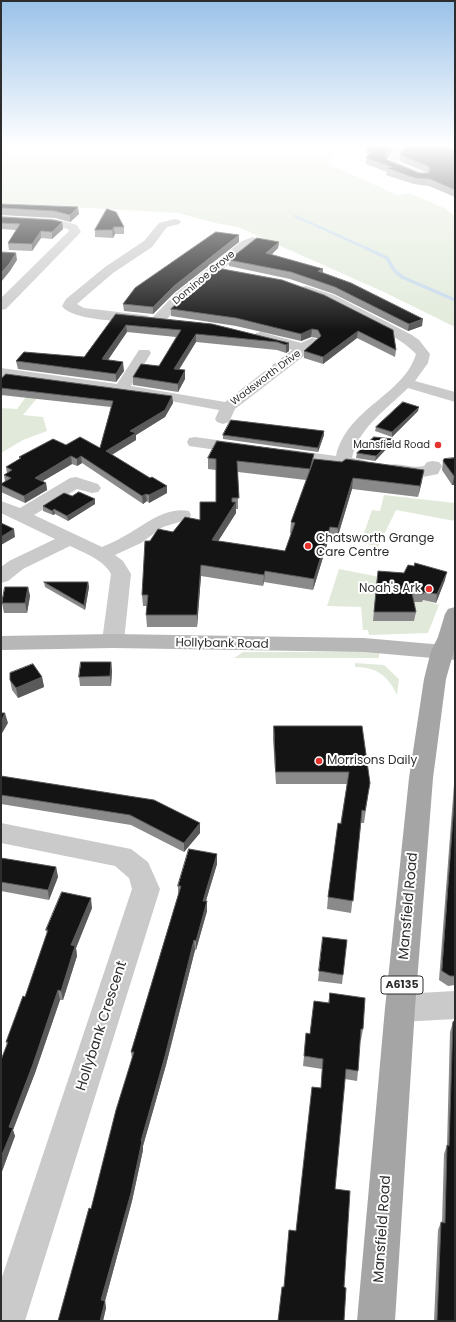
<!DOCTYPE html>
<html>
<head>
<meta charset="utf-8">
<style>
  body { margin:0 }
  #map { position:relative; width:456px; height:1322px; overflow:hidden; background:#fff; font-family:Poppins,sans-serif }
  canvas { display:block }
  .frame { position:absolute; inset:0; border:2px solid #2d2d2d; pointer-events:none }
</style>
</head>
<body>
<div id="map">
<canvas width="456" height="1322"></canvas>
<div class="frame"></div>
</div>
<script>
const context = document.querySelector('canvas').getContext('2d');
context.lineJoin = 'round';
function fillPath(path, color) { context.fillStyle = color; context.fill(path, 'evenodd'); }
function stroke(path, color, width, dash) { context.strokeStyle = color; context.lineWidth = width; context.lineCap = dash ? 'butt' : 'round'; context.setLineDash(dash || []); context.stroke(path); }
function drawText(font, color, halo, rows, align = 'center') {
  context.font = font + ' Poppins,sans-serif'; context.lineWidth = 4; context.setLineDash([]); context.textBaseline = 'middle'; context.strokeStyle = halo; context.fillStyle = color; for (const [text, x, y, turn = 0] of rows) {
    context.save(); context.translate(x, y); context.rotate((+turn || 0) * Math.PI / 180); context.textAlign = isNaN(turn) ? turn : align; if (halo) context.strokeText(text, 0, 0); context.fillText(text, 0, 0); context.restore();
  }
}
fillPath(new Path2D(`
  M1,145H345L335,152L329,160L331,165L397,195L409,193L444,208L455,216V327L386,293L238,227L215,223L178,213L1,203Z
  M36,383L48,385L23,415L43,417L47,431L23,440L1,453V408L17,409Z
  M384,495L455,503V521L396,510L378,547L361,542L372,510L380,511Z
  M339,569L385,578L411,601L422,602L423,600L439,605L428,633L369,635L368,630H363L361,607L327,606Z
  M243,652H379V658H234Z
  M355,663L384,665L399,679L397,695C388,676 377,667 355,667Z`), '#e1eada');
stroke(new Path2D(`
  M295,216L368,249`), '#c5d8eb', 2.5);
stroke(new Path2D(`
  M366,248L387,258L394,270L402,277L455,300`), '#c5d8eb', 3.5);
fillPath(new Path2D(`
  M398,145H408L397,162L422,172L423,174L422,176H414L387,165L386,163Z
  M1,216L55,219L77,225L81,232L6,309L1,310V298L69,231L68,229L54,225L1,222Z
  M175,219L179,220L181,222L179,224L167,227L152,247L113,273L77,304L84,308L144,315L149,316L151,319L149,322L144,323C126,321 72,321 62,306L66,299L105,267L144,241L159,223Z
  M253,237L259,241L250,247L185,300L163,323H153L151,320L153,317L175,294L242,241Z
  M306,286L334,295L412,335L419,340L430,354L428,363L415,381L455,392V402L408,388C386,410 359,427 352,458L364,460L367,464L364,468L358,469L285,459L279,458L276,454L279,450L285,449L336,456C347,408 404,395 416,354C398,333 329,303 301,293L299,290L301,287Z
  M261,332L301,343L312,338L317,339L319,342L309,352L235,409L229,422L223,424L217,422L215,419L219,410L165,400L1,378V368L117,384L139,350H149L151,353L131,386L225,402L292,350L256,339L254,336L256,333Z
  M195,437L245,444L251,445L253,449L251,453L245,454L189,446L187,442L189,438Z
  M433,461L439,462L442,466L438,474L418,478L388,473L385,469L388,465C400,462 412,469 424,466L427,462Z
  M76,477L98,484L101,488L98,492L92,493L77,489L34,515L102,547C111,543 120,539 128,534C145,524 167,506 189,511L191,515L189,519L163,527L141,543L115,555L123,561L131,574L124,641L121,646L113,648L105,646L102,641L111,574C103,559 84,553 70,546L23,569L8,581L1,583V567L9,561L55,539L1,513V501L20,508L70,478Z
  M1,823L131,849L148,862L160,889L25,1321H1V1280L132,889L129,878L115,866L1,843Z
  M455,991V1019L400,1022L389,1018L385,1008L389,998L400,994Z`), '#cacaca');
fillPath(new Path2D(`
  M113,634L364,638L455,646V660L364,652L113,648L1,650V636Z`), '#b7b7b7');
fillPath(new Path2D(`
  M455,607V647L446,679L433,778L415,1008L395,1321H357L385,1008L409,778L424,679L431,651L438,637L445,614L448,609Z`), '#a5a5a5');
fillPath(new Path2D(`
  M363,145H396L387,159V160L419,173H428L399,161L400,155L455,149V197L429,186L414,184L386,175L387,172L366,164V158L368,156Z
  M448,145H455V147Z
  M1,204L79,214L70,222L55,218L1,215Z
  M107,209L124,227V234H115L113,238L95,237V230Z
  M1,217L62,222L63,229L52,239L41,238L32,251L9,250L8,243L16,230L1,229Z
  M239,242L174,293L153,314L124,311L123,304Z
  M279,242L278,248L271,255L323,269V273L422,326L408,331L334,294L290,279L229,266V260Z
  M282,280L396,350L395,357L357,338L323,364L304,358V351L318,338H317L311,337L301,341L236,326L171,316V309Z
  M116,314L289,343V351L286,353L277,350L196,342L179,370L185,379L178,392L133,385V377L159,366L176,337L127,332L108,360L124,371L116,382L18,369L16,361L84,357Z
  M1,379L172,396L173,403L165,417L136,435V440L112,455L150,478L167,486V493L149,503L147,501L143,504L82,463L77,466L72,464L43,481L46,483L47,490L25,503L1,492V484L5,481L4,475L7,473L6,467L20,459L19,457L66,445L100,448L111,407L1,395Z
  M418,411L392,437L375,431L376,427Z
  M324,431V435L318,452L223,439V435Z
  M392,443L375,461L356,458L357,453Z
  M208,458L314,459L422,481L418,497L352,489L337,539L329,538L313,590L264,582L263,586L201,576L197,627H147L146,615L147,606H143L142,595L150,541L173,532L200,520L216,502V470L208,469ZM238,472L306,480L291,522L290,533L291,534L285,551L218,541L236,513V509H238Z
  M455,458V485H452L442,470L443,461Z
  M72,496L95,499V504L68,521L55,514L53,515L43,511V506Z
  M377,579L445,580L436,603L423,600L422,602H413L416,612L414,621H373Z
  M44,582H88L89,587L85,610L45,587Z
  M28,587L30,596L27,613H4L2,603Z
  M111,662L112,671L111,686H80L79,677Z
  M42,677L44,687L18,698L12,690L10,680Z
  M274,726H362L368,796L364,823H361L351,913L327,909L328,897L347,784H276L273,739Z
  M455,771V985L448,986L439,980Z
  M1,776L200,833L184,852L131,825L1,804Z
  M217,854V864L206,901L207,911L196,950H195L166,1065L143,1146V1150L132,1201L105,1301L106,1308L103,1321H58L91,1209L132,1058L131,1052L178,895V886Z
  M1,858L56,867L58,877L49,900L1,891Z
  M92,908L76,948L77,956L63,1000H60L35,1073L13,1130L15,1136L1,1174L7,1045L6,1042L25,997L47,933L46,930Z
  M323,937L343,975L342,984L318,981Z
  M330,993L363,1029L361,1040L360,1039L358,1071L357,1081L345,1079L284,1287L296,1231L321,1088L322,1069L303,1066L304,1056L310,1034L328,1003Z
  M453,1022L455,1321H434L438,1230L441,1222L442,1223L444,1154L447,1145L450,1032Z`), '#8a8a8a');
fillPath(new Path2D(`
  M392,145H396L385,162V156Z
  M78,207L79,214L70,222V215Z
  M62,222L63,229L52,239V232Z
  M114,227L115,234L113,238L112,230Z
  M41,231V238L32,251V244Z
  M239,235V242L174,293L153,314V307L174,286Z
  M279,242L278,248L266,260V253Z
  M16,253L17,260L10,271L1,282V273Z
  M323,269L322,276L318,271Z
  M423,319L422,326L408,331L409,324Z
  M126,325L127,332L103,367L102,359Z
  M312,329L311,337L301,341V334Z
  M358,331L357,338L323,364V357Z
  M196,334V342L174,377V369Z
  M289,343V351L286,353V345Z
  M123,362L124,371L116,382V374Z
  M185,370V379L178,392V384Z
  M172,396L173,403L165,417L136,435V440L106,458V451Z
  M419,407L418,411L392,437V432Z
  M324,431V435L318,452V448Z
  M393,439L392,443L375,461L376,456Z
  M71,456L72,464L36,485L35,478Z
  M81,456L82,463L77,466V459Z
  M424,470L422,481L418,497L420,486Z
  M454,476H455V485H452Z
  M353,478L352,489L337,539L338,528Z
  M46,483L47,490L25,503L24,496Z
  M167,486V493L149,503V495Z
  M146,494L147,501L143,504L142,496Z
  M95,499V504L68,521L67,516Z
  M236,502V513L212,551V540Z
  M54,509L55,514L53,515L52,511Z
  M330,527L329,538L313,590L314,579Z
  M14,529L15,537L1,545V537Z
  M201,565V576L197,627V615Z
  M265,571L264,582L263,586L264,575Z
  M447,572L445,580L436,603L437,594Z
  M88,582L89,587L85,610L84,605Z
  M28,587L30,596L27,613L25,603Z
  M111,662L112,671L111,686L110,676Z
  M42,677L44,687L18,698L16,688Z
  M5,713L8,723L1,735V722Z
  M200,823V833L184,852V843Z
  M217,854V864L203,910V901Z
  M56,867L58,877L49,900L48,890Z
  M91,898L92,908L76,948L77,956L63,1000L61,991L71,945Z
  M207,901V911L196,950V941Z
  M194,940L195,950L166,1065L143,1146V1150L132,1201L105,1301L106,1308L103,1321H100L101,1300L141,1141Z
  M58,990L60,1000L35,1073L13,1130L15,1136L1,1174V1157L9,1127Z`), '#5a5a5a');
const building = new Path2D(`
  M366,145H392L385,156L387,160L419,173H428L430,170L428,166L400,155L406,145H441L455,149V190L430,179L415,178L387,168L392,167L366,158L370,153Z
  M1,204L78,207L70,215L54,211L1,208Z
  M107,209L116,212L124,227H114L112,230H95Z
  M1,217L53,220L62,222L52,232L41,231L32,244L8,243L20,224L1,223Z
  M216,232L239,235L174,286L153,307L123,304L135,288Z
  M257,238L279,242L266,253L323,269L318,271L351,283L423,319L409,324L335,287L291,272L229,260Z
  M1,252L16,253L9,264L1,273Z
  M217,268L282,280L324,295L393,330L396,350L358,331L323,357L304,351L321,336L318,330L312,329L301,334L236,318L171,309Z
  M116,314L212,324L289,343L286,345L277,342L196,334L174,369L185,370L178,384L133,377L141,364L159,366L181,330L126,325L102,359L123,362L116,374L16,361L24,352L84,357Z
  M6,374L172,396L165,410L130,431L136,433L106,451L150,478L152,477L167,486L149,495L146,494L142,496L81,456L77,459L71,456L35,478L46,483L24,496L1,485V484L11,478L4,475L12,470L6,467L21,458L19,457L53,439L66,445L80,437L100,448L113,401L1,388V379Z
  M403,402L419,407L392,432L376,427Z
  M231,420L324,431L318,448L223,435Z
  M374,437L393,439L376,456L357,453Z
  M217,441L314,454L310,469L237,461L239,498H232V502H236L212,540L285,551L295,523L291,522L314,459L342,462L346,459L424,470L420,486L353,478L338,528L330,527L314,579L265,571L264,575L201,565L197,615H146L148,595H142L145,541H150L158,529L173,532L185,517L200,520V502H216V459L208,458Z
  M455,458V476H454L443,461L444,459Z
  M79,492L95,499L67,516L54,509L52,511L43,506L64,493L72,496Z
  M1,523L14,529L1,537Z
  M415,563L447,572L437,594L424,592L423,594L412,593L416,612H374L378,571L404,573L408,565L414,566Z
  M44,582H88L84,605Z
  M5,587H28L25,603H2Z
  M81,662H111L110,676L79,677Z
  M33,664L42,677L16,688L10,680V673Z
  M1,713H5L1,722Z
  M274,726H362L370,783L365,811L362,810L353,901L328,897L338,823L341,824L349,772H276Z
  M1,776L154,800L200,823L184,843L130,815L1,795Z
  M455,791V976H450L442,971Z
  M189,849L217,854L203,901H207L196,941L194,940L165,1056L141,1141H142L131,1193L101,1300L105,1301L100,1321H58L89,1208L91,1209L116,1110L134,1052H131L181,886H178Z
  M1,858L56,867L48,890L1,882Z
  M62,892L91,898L71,945L75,946L61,991L58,990L33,1064L9,1127L13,1128L1,1157V1060L8,1042H6L23,996L25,997L48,930H46Z
  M323,937L347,940L343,975L319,971Z
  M330,993L365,998L363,1029H361L358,1071L346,1069L335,1189L350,1191L344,1287L346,1288L344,1321H278L282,1287H284L289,1230L296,1231L312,1087L321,1088L323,1059L304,1056L306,1033L310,1034L314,1001L329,1003Z
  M455,1021V1321H437L441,1222L445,1223L447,1145L449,1146L453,1022Z`);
fillPath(building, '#141414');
stroke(building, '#5a5a5a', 1);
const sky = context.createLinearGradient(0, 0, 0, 330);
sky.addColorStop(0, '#9ac2e9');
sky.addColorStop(0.44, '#fff');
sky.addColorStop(1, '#ffffff00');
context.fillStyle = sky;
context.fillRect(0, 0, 456, 330);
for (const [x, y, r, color] of [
  [438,445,4,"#e6322c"],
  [308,546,4,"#e6322c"],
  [429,589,4,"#e6322c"],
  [319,761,4,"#e6322c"]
]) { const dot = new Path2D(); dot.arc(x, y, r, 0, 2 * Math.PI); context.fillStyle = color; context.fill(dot); stroke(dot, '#fff', 1.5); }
drawText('10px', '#2d2d2d', '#fff', [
  ["Dominoe Grove",204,278,-40],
  ["Wadsworth Drive",266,378,-37]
]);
drawText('10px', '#2d2d2d', '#fff', [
  ["Mansfield Road",430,445]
], 'right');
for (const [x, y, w] of [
  [402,985,42]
]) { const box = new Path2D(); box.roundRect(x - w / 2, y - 9, w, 18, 3); context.fillStyle = '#fff'; context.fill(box); stroke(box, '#2d2d2d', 1); }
drawText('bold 11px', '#2d2d2d', null, [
  ["A6135",402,985]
]);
drawText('12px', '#2d2d2d', '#fff', [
  ["Chatsworth Grange",316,539],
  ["Care Centre",316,553],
  ["Noah's Ark",421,589,"right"],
  ["Morrisons Daily",327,761]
], 'left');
drawText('12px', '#2d2d2d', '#fff', [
  ["Hollybank Road",222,644,1]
]);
drawText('14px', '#2d2d2d', '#fff', [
  ["Mansfield Road",409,906,-85],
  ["Hollybank Crescent",102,1026,-72],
  ["Mansfield Road",383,1229,-86]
]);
</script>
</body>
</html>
